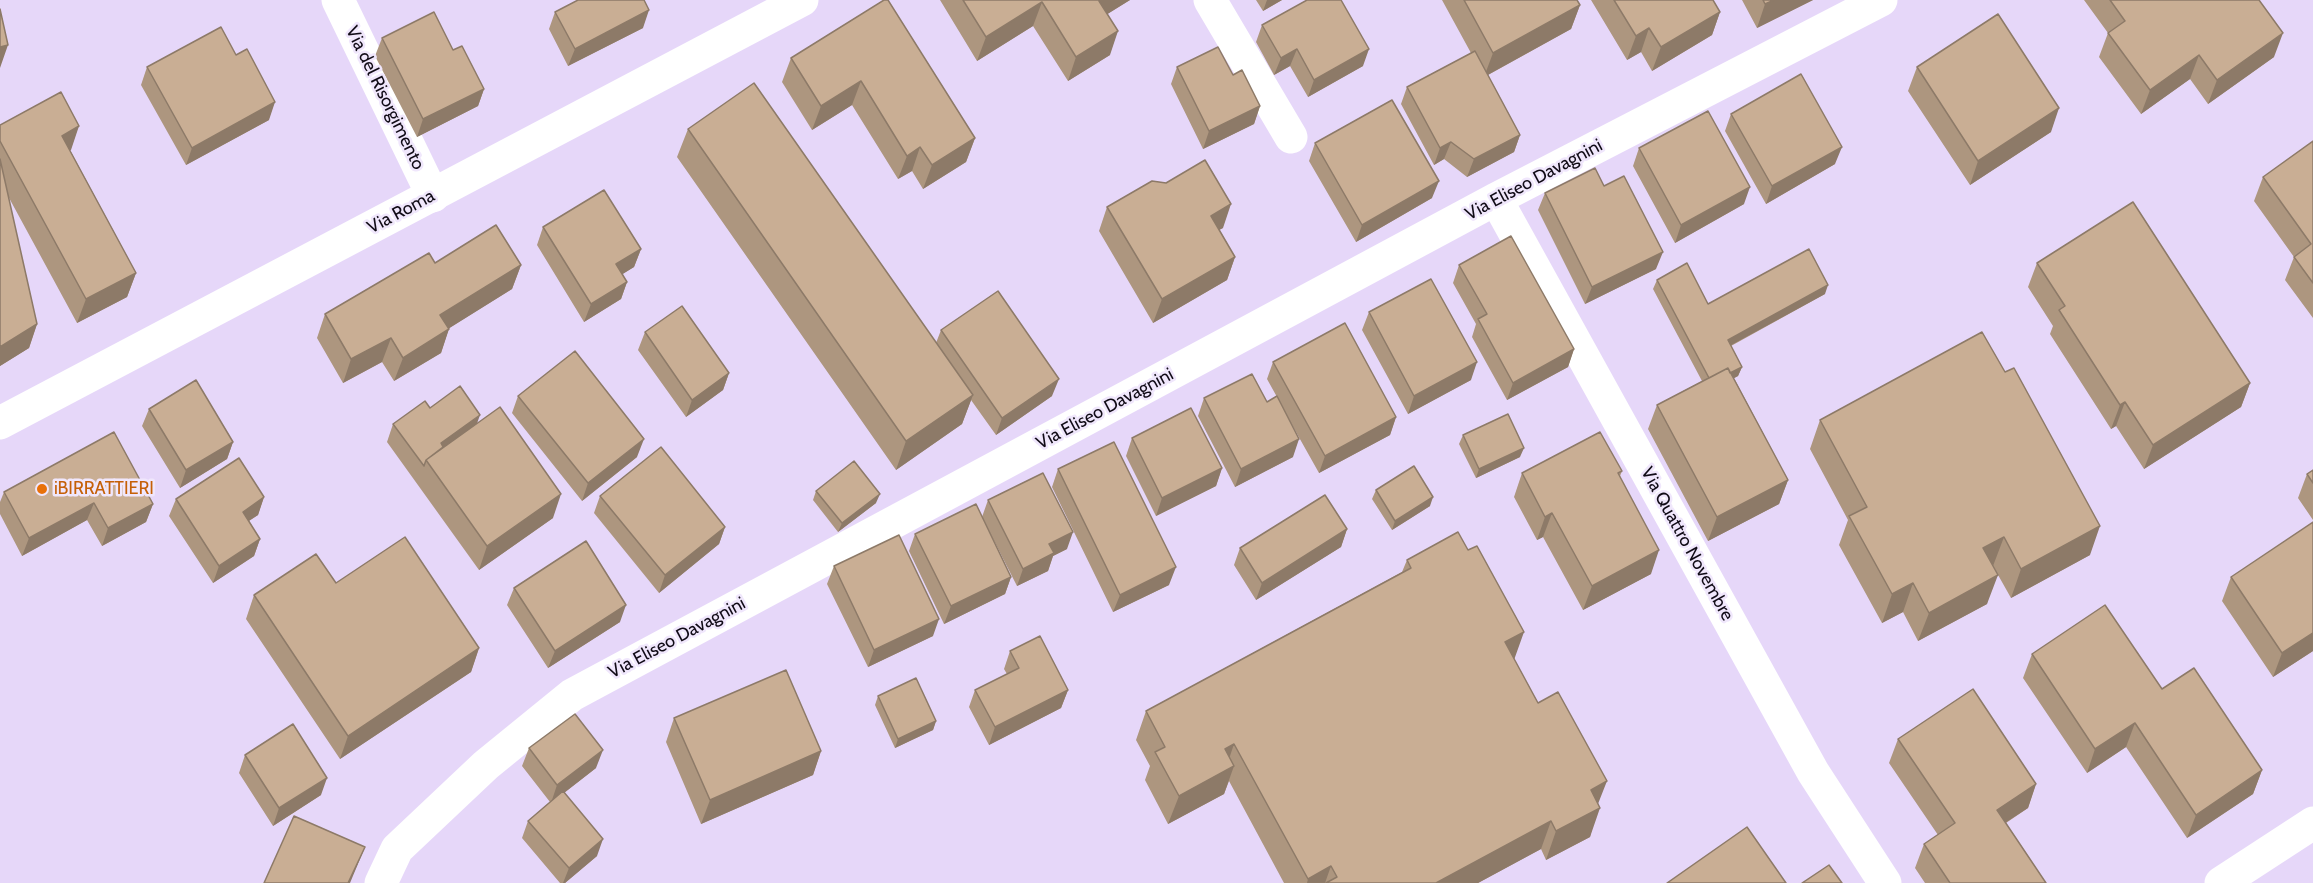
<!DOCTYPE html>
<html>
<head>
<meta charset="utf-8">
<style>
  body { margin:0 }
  canvas { display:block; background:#e6d7f9 }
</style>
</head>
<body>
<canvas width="2313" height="883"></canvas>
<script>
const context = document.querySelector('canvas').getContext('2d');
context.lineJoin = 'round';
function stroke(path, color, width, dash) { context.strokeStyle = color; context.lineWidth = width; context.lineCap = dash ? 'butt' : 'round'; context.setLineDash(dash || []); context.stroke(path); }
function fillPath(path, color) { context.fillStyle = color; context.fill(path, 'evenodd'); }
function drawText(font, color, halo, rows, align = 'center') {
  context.font = font + ' Cabin,sans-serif'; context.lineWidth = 5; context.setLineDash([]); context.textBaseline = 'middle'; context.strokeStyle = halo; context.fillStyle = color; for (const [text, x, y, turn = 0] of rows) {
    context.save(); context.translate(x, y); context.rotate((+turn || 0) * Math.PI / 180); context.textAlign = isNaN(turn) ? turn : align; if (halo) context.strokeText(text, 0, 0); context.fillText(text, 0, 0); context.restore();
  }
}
stroke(new Path2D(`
  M338,0L433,196
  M1210,0L1291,137
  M1496,199L1813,772L1885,883
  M381,883L397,849L486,765L572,695L1496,199L1881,0
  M2221,883L2313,823`), '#fff', 33);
stroke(new Path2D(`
  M0,423L802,0`), '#fff', 33);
fillPath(new Path2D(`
  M884,0L975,138L966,162L923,189L912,171L898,179L852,105L812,130L782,82L791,58Z
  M940,0H1130L1107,14L1110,55L1068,81L1033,26L977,61Z
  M1256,0H1282L1263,11Z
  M1442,0H1577L1580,5L1571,29L1488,75L1520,135L1514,152L1467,177L1444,159L1434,165L1401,104L1407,87L1471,53Z
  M1591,0H1713L1720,12L1712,35L1652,71L1641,52L1627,60Z
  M1742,0H1813L1757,28Z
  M2084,0H2259L2274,57L2208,104L2190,79L2141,114L2099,57L2108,33Z
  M555,12L643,28L568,66L549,29Z
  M1262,25L1363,66L1308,97L1290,66L1274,75L1256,42Z
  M382,38L484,89L478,106L417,137L375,56Z
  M236,55L269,120L186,165L141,85L147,67Z
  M1177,67L1233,75L1260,106L1254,124L1203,149L1171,84Z
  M1917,67L2051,132L1970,185L1908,91Z
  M1731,114L1835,164L1766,204L1725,131Z
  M0,125L71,150H70L136,273L127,297L77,323L8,196L37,324L29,348L0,366Z
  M688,129L936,343L941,330L1052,396L996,435L971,400L962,424L896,470L677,157Z
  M2313,141V318L2285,280L2294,257L2254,201L2263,177Z
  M1315,143L1432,198L1356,242L1309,161Z
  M1639,148L1744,204L1675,243L1633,166Z
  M1604,186L1656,269L1585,304L1538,210L1545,193Z
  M1107,207L1223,228L1219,229L1235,257L1227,280L1153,323L1099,231Z
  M543,227L641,249L634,267L622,274L627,282L621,299L584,322L537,245Z
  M435,263L521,265L512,289L449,328L441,353L394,381L382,362L343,383L317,338L325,314Z
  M2037,263L2250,383L2241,407L2144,469L2116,426L2111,429L2050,334L2053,326L2028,287Z
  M1459,265L1574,349L1568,367L1507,400L1472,337L1476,324L1453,283Z
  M1657,280L1708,304L1825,294L1731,346L1742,367L1738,376L1734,378L1788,480L1779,504L1708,541L1648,429L1657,405L1702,381L1653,289Z
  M1369,312L1471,380L1408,414L1362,330Z
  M645,332L729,373L723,390L686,417L638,350Z
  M1273,362L1396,417L1390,435L1319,473L1287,416L1293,457L1235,487L1198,416L1204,398L1267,402L1277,397L1267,379Z
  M518,396L637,457L582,501L512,413Z
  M430,408L477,423L553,518L479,570L387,442L393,424Z
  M149,409L233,442L227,459L180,488L142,426Z
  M1820,420L2090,555L2011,598L1993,566L1987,604L1918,641L1903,612L1882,623L1839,545L1848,520L1810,449Z
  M1463,435L1520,457L1476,478L1459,444Z
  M1132,438L1222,468L1216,486L1156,516L1126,456Z
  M1058,469L1169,585L1113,612L1052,487Z
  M2313,470V520L2298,498L2307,474Z
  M1622,471L1620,476L1651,574L1583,610L1543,537L1537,540L1514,497L1522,473Z
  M1376,490L1430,506L1392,530L1372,499Z
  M816,491L876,503L838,532L813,500Z
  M4,492L153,504L146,522L102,546L87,520L22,556L0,514V502Z
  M600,496L725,527L719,544L659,593L594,513Z
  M264,497L258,515L249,521L260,539L254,556L213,583L169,516L176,499Z
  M988,500L1067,549L1053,556L1048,571L1017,586L990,533L1011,577L1005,594L944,624L909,551L915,534L982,517Z
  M1347,529L1341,547L1256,600L1234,565L1240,548Z
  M1407,560L1514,659L1538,703L1598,804L1590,837L1546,860L1541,849L1478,883H1284L1229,781L1224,794L1168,824L1145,780L1150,766L1136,740L1146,711L1402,572Z
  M834,566L933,636L868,667L827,584Z
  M2231,577L2313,651L2273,677L2222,601Z
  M514,588L620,622L548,668L507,605Z
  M254,595L479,648L471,672L340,759L246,619Z
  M1010,651L1068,690L1061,708L989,745L969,707L975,690L1007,674L1004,669Z
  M2032,654L2162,689L2262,770L2253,794L2187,838L2126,747L2087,773L2023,678Z
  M878,696L936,721L933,730L895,748L875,705Z
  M674,718L821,751L813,775L701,824L666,742Z
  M1898,739L2036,784L2028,808L2006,823L2046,883H1925L1915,868L1924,844L1938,835L1889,763Z
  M529,748L596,768L564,793L597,856L565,883H560L522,838L528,821L550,802L522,766Z
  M245,755L321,795L273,826L239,773Z`), '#ad967f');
fillPath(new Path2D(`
  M1101,0H1130L1090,25L1099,1Z
  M1267,0H1282L1263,11Z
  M1774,0H1813L1757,28L1765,4Z
  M1042,2L1033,26L977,61L986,37Z
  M1580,5L1571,29L1484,77L1493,53Z
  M649,10L643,28L568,66L575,49Z
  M1720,12L1712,35L1652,71L1661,47Z
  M1649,28L1641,52L1627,60L1636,36Z
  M1118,31L1110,55L1068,81L1076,57Z
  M2283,33L2274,57L2208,104L2217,80Z
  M8,45L0,68V47Z
  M1297,49L1290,66L1274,75L1281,58Z
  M1369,49L1363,66L1308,97L1314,80Z
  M2199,55L2190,79L2141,114L2150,90Z
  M861,81L852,105L812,130L821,106Z
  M484,89L478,106L417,137L423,119Z
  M275,102L269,120L186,165L192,148Z
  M1260,106L1254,124L1203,149L1209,131Z
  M2059,108L2051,132L1970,185L1978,161Z
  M79,126L71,150L53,159L62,136Z
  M1520,135L1514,152L1467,177L1474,159Z
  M975,138L966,162L923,189L932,165Z
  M1451,142L1444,159L1434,165L1440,148Z
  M920,147L912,171L898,179L907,156Z
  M1842,147L1835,164L1766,204L1772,186Z
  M1439,181L1432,198L1356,242L1362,225Z
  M1750,187L1744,204L1675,243L1681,225Z
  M1231,204L1223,228L1203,239L1211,216Z
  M641,249L634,267L610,282L616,264Z
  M1663,252L1656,269L1585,304L1592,287Z
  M1235,257L1227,280L1153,323L1162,299Z
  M521,265L512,289L432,339L440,315Z
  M136,273L127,297L77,323L86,299Z
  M627,282L621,299L584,322L591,304Z
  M1828,285L1825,294L1724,349L1728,340Z
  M37,324L29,348L0,366V347Z
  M449,329L441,353L394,381L403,358Z
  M391,338L382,362L343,383L351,359Z
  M1574,349L1568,367L1507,400L1513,383Z
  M1477,362L1471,380L1408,414L1414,396Z
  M1742,367L1738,376L1708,392L1712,383Z
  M729,373L723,390L686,417L692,400Z
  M1059,379L1052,396L996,435L1002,418Z
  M2250,383L2241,407L2144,469L2153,445Z
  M973,395L962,424L896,470L906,441Z
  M2125,402L2116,426L2111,429L2120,405Z
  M480,415L474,432L443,455L441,443Z
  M1396,417L1390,435L1319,473L1325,456Z
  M644,439L637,457L582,501L588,483Z
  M1299,439L1293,457L1235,487L1241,469Z
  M233,442L227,459L180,488L186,470Z
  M1524,448L1520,457L1476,478L1479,469Z
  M1222,468L1216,486L1156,516L1162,498Z
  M1788,480L1779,504L1708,541L1717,517Z
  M561,494L553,518L479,570L487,546Z
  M880,494L876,503L838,532L842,523Z
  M264,497L258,515L236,529L243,512Z
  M1433,497L1430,506L1392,530L1395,521Z
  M94,503L87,520L22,556L29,538Z
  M153,504L146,522L102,546L108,528Z
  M1552,513L1543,537L1537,540L1545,517Z
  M2100,526L2090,555L2011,598L2021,569Z
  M725,527L719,544L659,593L665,575Z
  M1347,529L1341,547L1256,600L1262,583Z
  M1073,532L1067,549L1053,556L1048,571L1017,586L1023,569L1049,544Z
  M2004,537L1993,566L1973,577L1983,548Z
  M260,539L254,556L213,583L219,566Z
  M1659,550L1651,574L1583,610L1592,586Z
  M1176,567L1169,585L1113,612L1120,595Z
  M1998,575L1987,604L1918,641L1929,613Z
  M1011,577L1005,594L944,624L951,606Z
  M1913,583L1903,612L1882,623L1892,594Z
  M626,605L620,622L548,668L555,651Z
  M939,619L933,636L868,667L874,650Z
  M1524,632L1514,660L1505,642Z
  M2313,633V651L2273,677L2282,653Z
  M479,648L471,672L340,759L348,736Z
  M1068,690L1061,708L989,745L995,727Z
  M936,721L933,730L895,748L898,739Z
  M2135,723L2126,747L2087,773L2095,749Z
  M1234,744L1225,771L1234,766L1224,794L1168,824L1179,796L1225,749Z
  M603,750L596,768L551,803L557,785Z
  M821,751L813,775L701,824L710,800Z
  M2262,770L2253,794L2187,838L2196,815Z
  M327,778L321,795L273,826L279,808Z
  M1607,781L1596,809L1591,790Z
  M2036,784L2028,808L1988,834L1997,810Z
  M1600,808L1590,837L1546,860L1556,831Z
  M1551,821L1541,849L1478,883H1436Z
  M603,839L597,856L565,883H563L569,868Z
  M365,847L350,883H348Z
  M1331,866L1325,883H1307L1308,879Z`), '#8d7a68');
const building = new Path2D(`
  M578,0H644L649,10L575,49L555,12Z
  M884,0H888L975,138L932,165L920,147L907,156L861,81L821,106L791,58Z
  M963,0H1101L1099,1L1118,31L1076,57L1042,2L986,37Z
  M1307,0H1341L1369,49L1314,80L1297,49L1281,58L1262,25Z
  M1464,0H1577L1580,5L1493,53Z
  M1614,0H1713L1720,12L1661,47L1649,28L1636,36Z
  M1763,0H1774L1765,4Z
  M2110,0H2259L2283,33L2217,80L2199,55L2150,90L2108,33L2125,21Z
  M0,9L8,45L0,47Z
  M434,12L453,50L462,46L484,89L423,119L382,38Z
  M1998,14L2059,108L1978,161L1917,67Z
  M221,27L236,55L247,49L275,102L192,148L147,67Z
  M1218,47L1233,75L1242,70L1260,106L1209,131L1177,67Z
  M1475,51L1520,135L1474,159L1451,142L1440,148L1407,87Z
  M1801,74L1842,147L1772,186L1731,114Z
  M754,83L973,395L906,441L688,129Z
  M61,92L79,126L62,136L136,273L86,299L0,141V125Z
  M1392,100L1439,181L1362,225L1315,143Z
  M1708,111L1750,187L1681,225L1639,148Z
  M2313,141V283L2294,257L2311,244L2263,177Z
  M0,159L37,324L0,347Z
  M1205,160L1231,204L1211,216L1235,257L1162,299L1107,207L1152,181L1166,183Z
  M1595,168L1604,186L1624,176L1663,252L1592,287L1545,193Z
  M604,190L641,249L616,264L627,282L591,304L543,227Z
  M2133,202L2250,383L2153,445L2125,402L2120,405L2059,310L2065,306L2037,263Z
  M496,225L521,265L440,315L449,329L403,358L391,338L351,359L325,314L429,253L435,263Z
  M1511,236L1574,349L1513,383L1478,319L1487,314L1459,265Z
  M1809,249L1828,285L1728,340L1742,367L1730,373L1728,368L1709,378L1657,280L1687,263L1708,304Z
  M1431,279L1477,362L1414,396L1369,312Z
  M998,291L1059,379L1002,418L941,330Z
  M682,306L729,373L692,400L645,332Z
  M1345,323L1396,417L1325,456L1273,362Z
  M1982,332L2005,372L2014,368L2100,526L2021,569L2004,537L1983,548L1998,575L1929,613L1913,583L1892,594L1849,516L1867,507L1820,420Z
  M575,351L644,439L588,483L518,396Z
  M1728,368L1788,480L1717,517L1657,405Z
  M1252,374L1267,402L1277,396L1299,439L1241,469L1204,398Z
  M196,380L233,442L186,470L149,409Z
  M460,386L480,415L441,443L443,447L426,460L424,466L393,424L425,401L430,408Z
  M500,407L561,494L487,546L426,460Z
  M1191,408L1222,468L1162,498L1132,438Z
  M1508,414L1524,448L1479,469L1463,435Z
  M114,432L153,504L108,528L94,503L29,538L4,492Z
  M1600,432L1622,471L1618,473L1659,550L1592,586L1552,513L1545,517L1522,473Z
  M1114,442L1176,567L1120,595L1058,469Z
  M661,447L725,527L665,575L600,496Z
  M239,458L264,497L243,512L260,539L219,566L176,499Z
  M854,461L880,494L842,523L816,491Z
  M1414,466L1433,497L1395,521L1376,490Z
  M2313,470V483L2307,474Z
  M1043,473L1073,532L1049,544L1054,553L1023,569L988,500Z
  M1325,495L1347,529L1262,583L1240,548Z
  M976,504L1011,577L951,606L915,534Z
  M2313,522V633L2282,653L2231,577Z
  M1458,532L1468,550L1477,546L1524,632L1505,642L1538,703L1558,692L1607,781L1591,790L1600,808L1556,831L1551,821L1436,883H1326L1337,877L1331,866L1308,879L1234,744L1225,749L1234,766L1179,796L1155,752L1165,747L1146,711L1411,568L1407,560Z
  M899,535L939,619L874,650L834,566Z
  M405,537L479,648L348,736L254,595L316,554L336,583Z
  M586,541L626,605L555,651L514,588Z
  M2105,605L2162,689L2194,668L2262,770L2196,815L2135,723L2095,749L2032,654Z
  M1040,636L1068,690L995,727L975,690L1019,668L1010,651Z
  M786,670L821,751L710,800L674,718Z
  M916,678L936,721L898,739L878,696Z
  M1973,689L2036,784L1997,810L2046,883H1950L1924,844L1955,823L1898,739Z
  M575,714L603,750L557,785L529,748Z
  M293,724L327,778L279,808L245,755Z
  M563,791L603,839L569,868L528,821Z
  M294,816L365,847L348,883H264Z
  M1747,827L1786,883H1667Z
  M1829,865L1842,883H1802Z`);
fillPath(building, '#c9ae94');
stroke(building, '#8d7a68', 1.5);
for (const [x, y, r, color] of [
  [42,489,6,"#e8710a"]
]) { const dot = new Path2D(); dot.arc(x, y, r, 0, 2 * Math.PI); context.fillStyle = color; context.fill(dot); stroke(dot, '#f0e7fc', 2); }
drawText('18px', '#100b16', '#f0e7fc', [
  ["Via del Risorgimento",385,98,64],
  ["Via Eliseo Davagnini",1534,180,-28],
  ["Via Roma",401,212,-28],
  ["Via Eliseo Davagnini",1105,409,-28],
  ["Via Quattro Novembre",1687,544,61],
  ["Via Eliseo Davagnini",677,638,-28]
]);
drawText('18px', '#c56008', '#f0e7fc', [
  ["iBIRRATTIERI",54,489]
], 'left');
</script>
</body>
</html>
